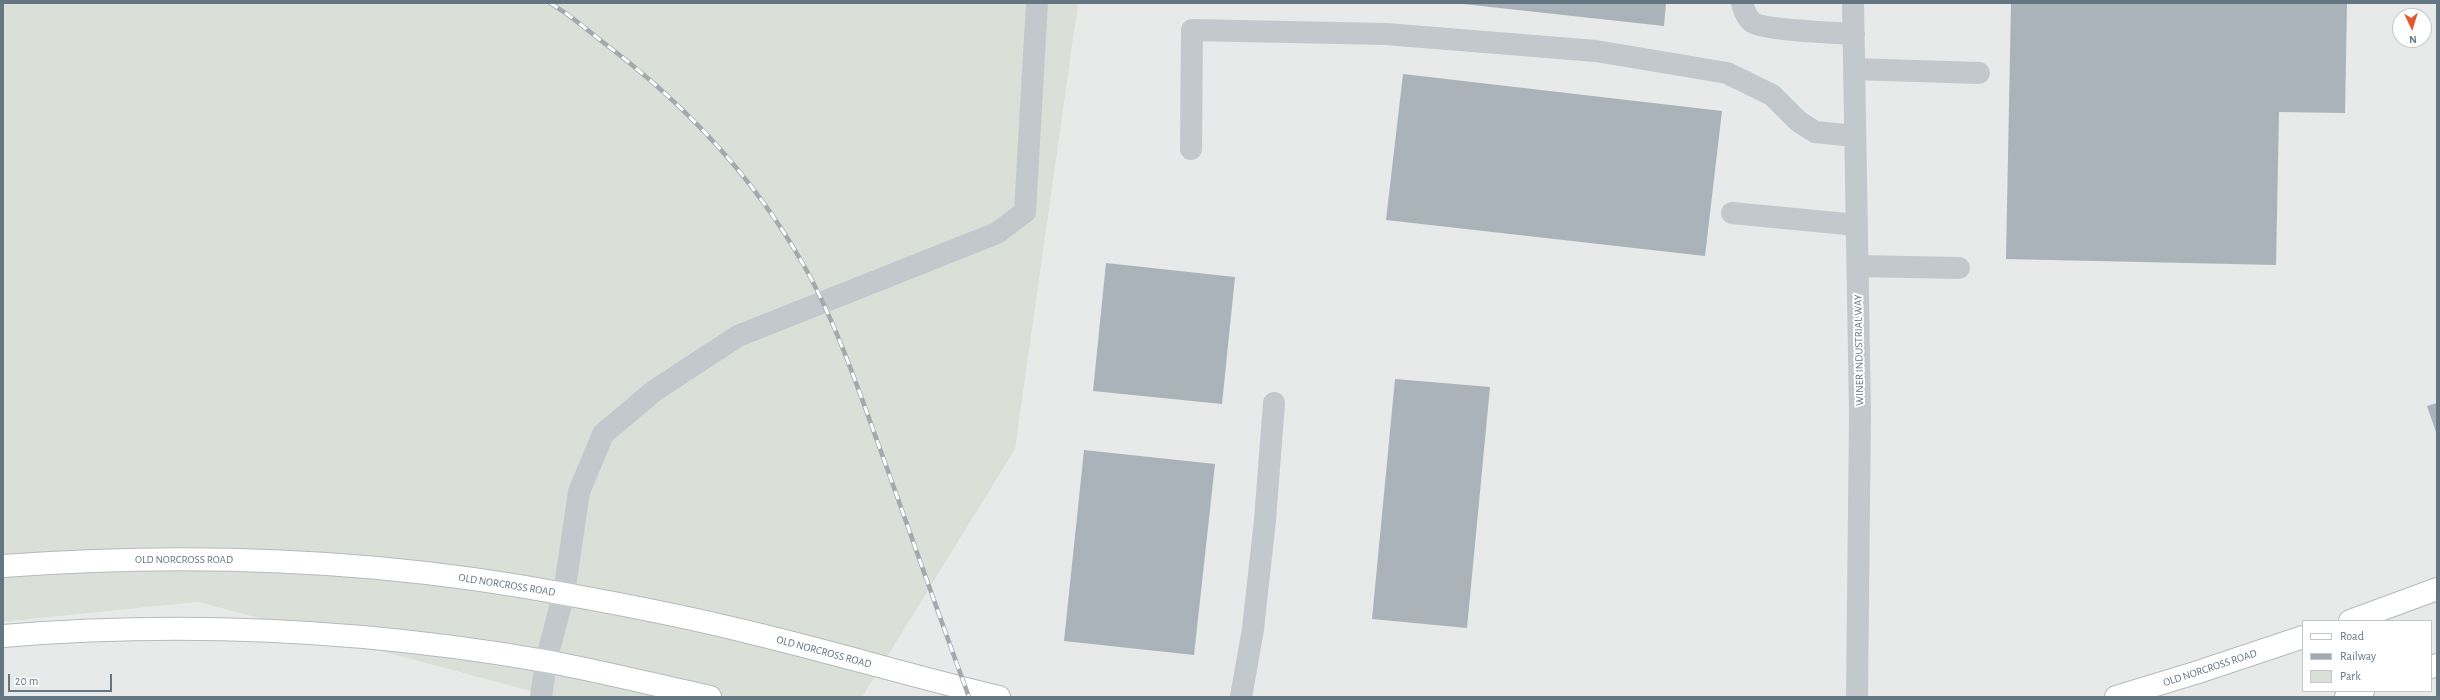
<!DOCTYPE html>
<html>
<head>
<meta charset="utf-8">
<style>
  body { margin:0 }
  #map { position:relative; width:2440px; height:700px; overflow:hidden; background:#fafaf8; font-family:"Alegreya Sans",sans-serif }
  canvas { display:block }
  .frame { position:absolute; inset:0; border:4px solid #657683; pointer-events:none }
  .legend { position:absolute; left:2302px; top:620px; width:130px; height:72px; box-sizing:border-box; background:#fff; border:1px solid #c1c8cd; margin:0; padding:5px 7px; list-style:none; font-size:12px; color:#657683 }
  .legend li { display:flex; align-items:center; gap:8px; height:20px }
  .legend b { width:20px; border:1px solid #c1c8cd }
  .north { position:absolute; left:2392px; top:8px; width:40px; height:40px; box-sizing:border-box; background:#fff; border:1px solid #c1c8cd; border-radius:50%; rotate:176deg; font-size:11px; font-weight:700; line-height:16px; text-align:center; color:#657683 }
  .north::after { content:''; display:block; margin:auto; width:14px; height:18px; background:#e4572e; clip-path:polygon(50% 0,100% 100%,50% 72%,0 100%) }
  .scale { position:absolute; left:8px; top:674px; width:104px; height:18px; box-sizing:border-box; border:2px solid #657683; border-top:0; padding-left:5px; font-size:12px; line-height:14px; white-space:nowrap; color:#657683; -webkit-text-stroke:3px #fff; paint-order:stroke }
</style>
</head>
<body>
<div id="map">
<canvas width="2440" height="700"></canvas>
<div class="frame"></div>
<ul class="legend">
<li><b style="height:5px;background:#fff"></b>Road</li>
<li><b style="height:5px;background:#a2aab0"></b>Railway</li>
<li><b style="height:11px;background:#dadfd7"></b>Park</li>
</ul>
<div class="north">N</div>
<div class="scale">20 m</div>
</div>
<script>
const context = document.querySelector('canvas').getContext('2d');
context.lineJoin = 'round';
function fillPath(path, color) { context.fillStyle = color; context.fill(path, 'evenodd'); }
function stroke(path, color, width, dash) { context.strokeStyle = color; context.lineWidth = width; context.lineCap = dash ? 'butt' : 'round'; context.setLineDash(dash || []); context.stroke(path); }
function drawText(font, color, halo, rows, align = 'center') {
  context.font = font + ' "Alegreya Sans",sans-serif'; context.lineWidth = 4; context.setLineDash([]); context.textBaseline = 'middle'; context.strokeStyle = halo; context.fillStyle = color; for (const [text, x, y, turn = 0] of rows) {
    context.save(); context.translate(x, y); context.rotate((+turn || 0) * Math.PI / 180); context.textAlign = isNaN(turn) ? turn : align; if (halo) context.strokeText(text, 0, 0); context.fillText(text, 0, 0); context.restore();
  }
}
fillPath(new Path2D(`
  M680,3H2437V697H846ZM2400,16H2424V40H2400ZM2303,621H2431V691H2303Z
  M198,602L552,697H3V622Z`), '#e8e9e9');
fillPath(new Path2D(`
  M3,3H1078L1015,449L862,697H552L198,602L3,622Z`), '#dadfd7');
fillPath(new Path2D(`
  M1454,3H1666L1664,26Z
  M2011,3H2347L2345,113L2279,112L2276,265L2006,259Z
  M1403,74L1722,111L1705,256L1386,220Z
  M1106,263L1235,277L1222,404L1093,391Z
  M1395,379L1490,387L1467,628L1372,619Z
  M2437,403V435L2427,406Z
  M1084,450L1215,464L1194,655L1064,641Z`), '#aab3b9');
const major = new Path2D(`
  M3,566C190,552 380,559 565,594C626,605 688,617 748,632C832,652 915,677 999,697
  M2350,621L2437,589
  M3,636C183,621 367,630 545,661C600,671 655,685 710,697
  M2431,667L2437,665
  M2116,697L2195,673L2303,637
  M2346,697L2363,691`);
stroke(major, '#b5babe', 24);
stroke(new Path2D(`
  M1742,3C1744,10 1746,17 1752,22C1762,30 1837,33 1854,34
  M1853,3L1860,414L1857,697
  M1854,69L1979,73
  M1191,149L1192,30L1386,34L1596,51L1727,73L1772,95L1798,121L1815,132L1855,136
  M1732,213L1857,225
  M1858,266L1959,268
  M541,697L546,661L564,593L579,492L603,434L654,391L738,336L997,233L1025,212L1037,3
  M1241,697L1253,629L1265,520L1274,403`), '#c3c8cc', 22);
stroke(major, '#fff', 22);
const rail = new Path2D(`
  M550,3C569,14 586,29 604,43C685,104 753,176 803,264C834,318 858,388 879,446C909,529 938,613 969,697`);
stroke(rail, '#a2aab0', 4.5);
stroke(rail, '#fff', 3, [9]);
drawText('11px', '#657683', '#fff', [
  ["WINER INDUSTRIAL WAY",1859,350,-91],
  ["OLD NORCROSS ROAD",184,560],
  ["OLD NORCROSS ROAD",507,585,9],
  ["OLD NORCROSS ROAD",824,652,15],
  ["OLD NORCROSS ROAD",2210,668,-18]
]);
</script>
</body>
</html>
